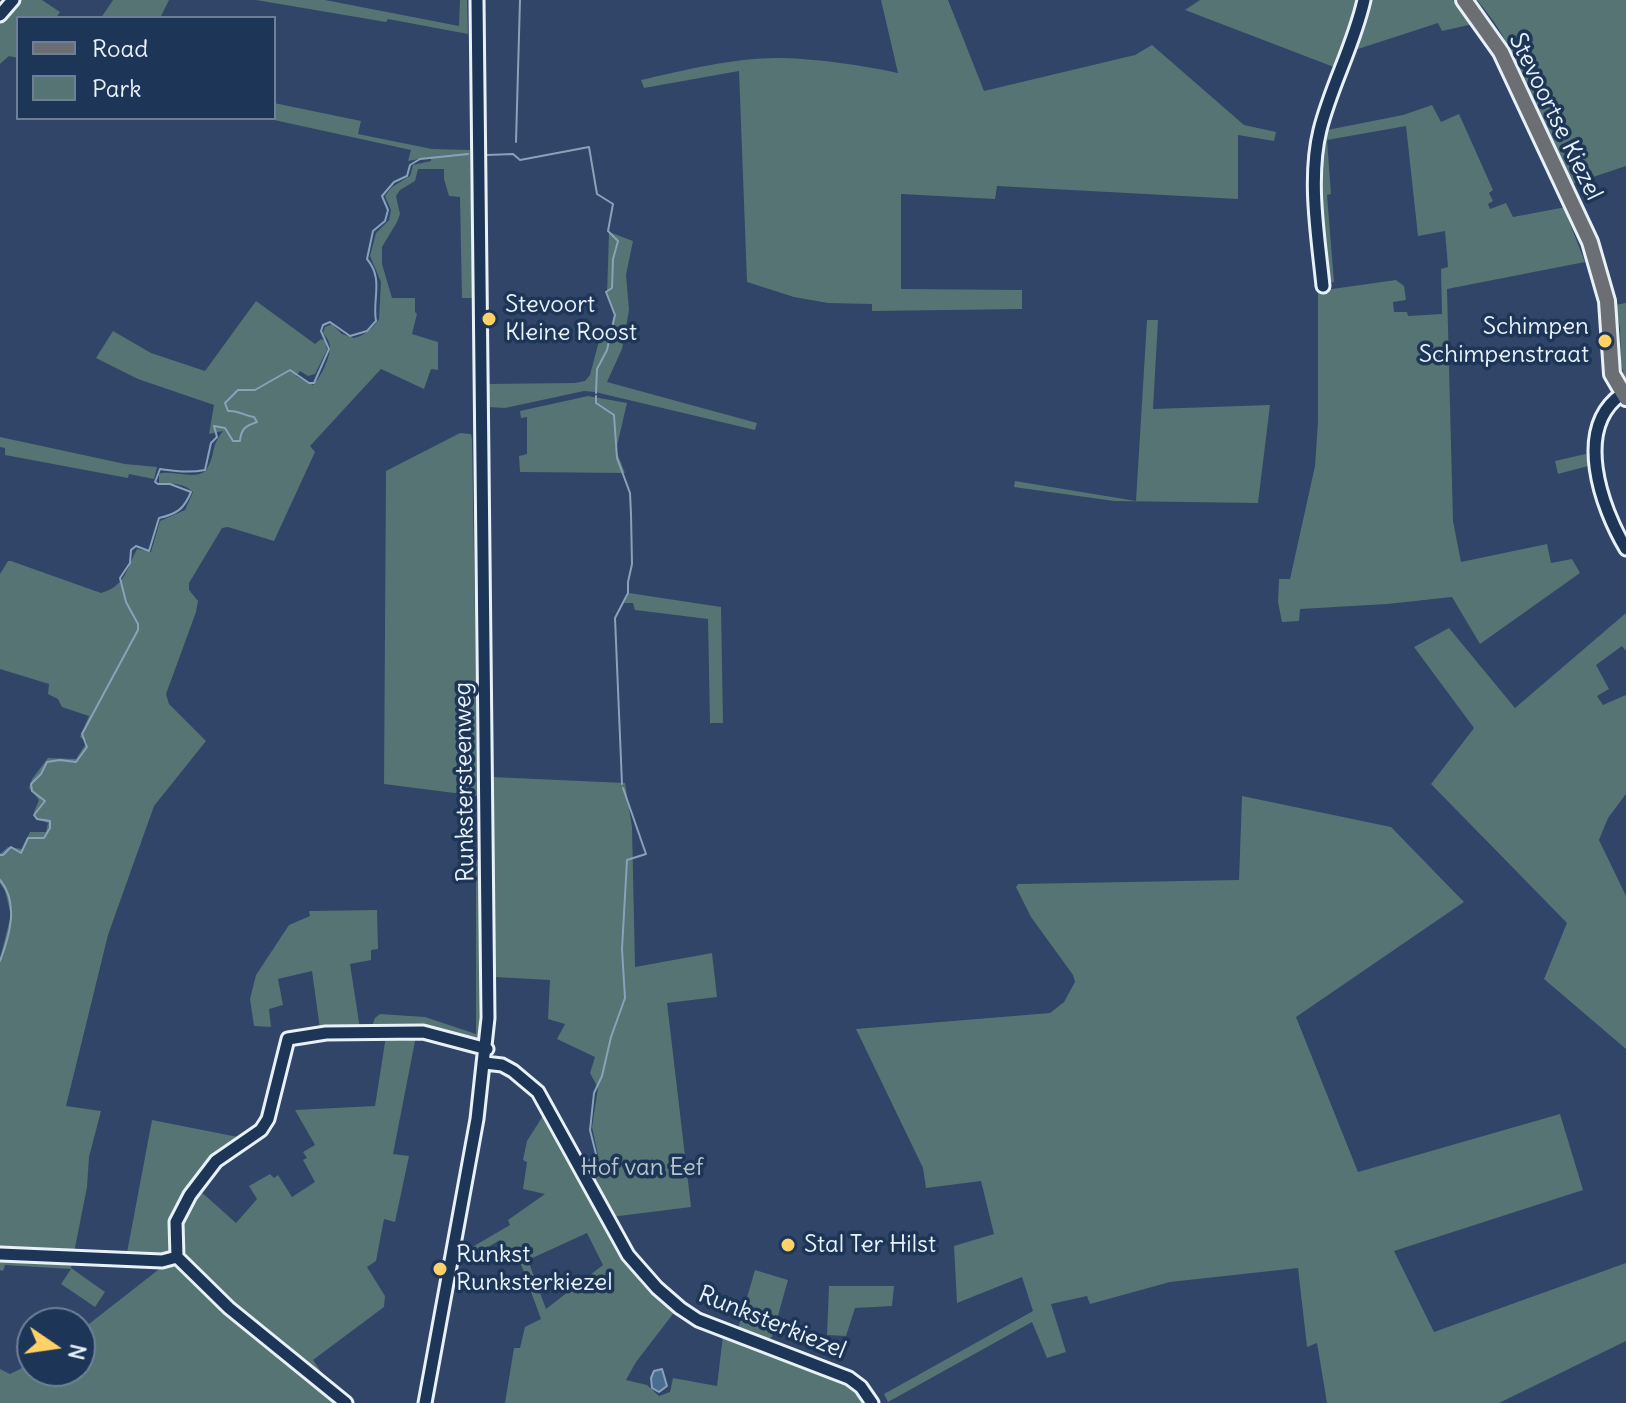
<!DOCTYPE html>
<html>
<head>
<meta charset="utf-8">
<style>
  body { margin:0 }
  #map { position:relative; width:1626px; height:1403px; overflow:hidden; background:#304568; font-family:Delius,sans-serif }
  canvas { display:block }
  .legend { position:absolute; left:16px; top:16px; width:260px; height:104px; box-sizing:border-box; background:#1d3557; border:2px solid #6e8097; margin:0; padding:10px 14px; list-style:none; font-size:24px; color:#e8f1f8 }
  .legend li { display:flex; align-items:center; gap:16px; height:40px }
  .legend b { width:40px; border:2px solid #6e8097 }
  .north { position:absolute; left:16px; top:1307px; width:80px; height:80px; box-sizing:border-box; background:#1d3557; border:2px solid #6e8097; border-radius:50%; rotate:103deg; font-size:22px; font-weight:700; line-height:32px; text-align:center; color:#e8f1f8 }
  .north::after { content:''; display:block; margin:auto; width:28px; height:36px; background:#ffd166; clip-path:polygon(50% 0,100% 100%,50% 72%,0 100%) }
</style>
</head>
<body>
<div id="map">
<canvas width="1626" height="1403"></canvas>
<ul class="legend">
<li><b style="height:10px;background:#6b6f74"></b>Road</li>
<li><b style="height:22px;background:#557473"></b>Park</li>
</ul>
<div class="north">N</div>
</div>
<script>
const context = document.querySelector('canvas').getContext('2d');
context.lineJoin = 'round';
function fillPath(path, color) { context.fillStyle = color; context.fill(path, 'evenodd'); }
function stroke(path, color, width, dash) { context.strokeStyle = color; context.lineWidth = width; context.lineCap = dash ? 'butt' : 'round'; context.setLineDash(dash || []); context.stroke(path); }
function drawText(font, color, halo, rows, align = 'center') {
  context.font = font + ' Delius,sans-serif'; context.lineWidth = 7; context.setLineDash([]); context.textBaseline = 'middle'; context.strokeStyle = halo; context.fillStyle = color; for (const [text, x, y, turn = 0] of rows) {
    context.save(); context.translate(x, y); context.rotate((+turn || 0) * Math.PI / 180); context.textAlign = isNaN(turn) ? turn : align; if (halo) context.strokeText(text, 0, 0); context.fillText(text, 0, 0); context.restore();
  }
}
fillPath(new Path2D(`
  M18,0H42L60,12L56,18H18V58L9,56L0,64V21Z
  M113,0H169L160,18H101Z
  M256,0H325L459,26L460,0H467L468,34L388,19L386,22Z
  M881,0H948L984,91L1135,55L1152,45L1244,125L1276,132L1274,141L1238,135V199L997,186L995,199L901,194V289L1022,290V309L872,311V304L828,303L794,297L747,282L739,71L644,88L641,80C684,70 738,57 781,58C820,59 861,65 898,73Z
  M1200,0H1362L1339,69L1185,10Z
  M1367,0H1453L1473,24L1442,31L1438,23L1358,49L1353,48Z
  M1477,0H1626V166L1572,184L1513,61C1506,36 1493,20 1477,0Z
  M274,103L361,121L358,134L432,149L470,150L473,298H462L460,197L449,196L444,179V169H418L415,181L400,190L396,196L400,214L397,222L382,247V264L392,298H415V312L417,314L412,334L438,342V370L431,369L424,389L381,369L310,446L315,452L274,541L228,527L222,528L189,583V590L198,601L196,612L166,694L169,704L206,741L154,806L108,935L66,1106L101,1111L89,1157L87,1187L71,1268L105,1292L95,1307L61,1284L71,1269L5,1265L3,1271L0,1270V958L11,915L5,891L0,883V854L8,847L22,849L30,832H46L48,823L36,819L34,812L39,800L29,788L32,779L48,758L76,759L87,742L80,737L89,716L62,707L58,699L48,694L49,684L0,669V574L8,561H11L101,593C126,586 127,567 137,549L151,552L160,521L185,510L193,492C184,483 170,483 159,484V474C171,469 201,483 208,467C216,452 210,448 223,431L209,434L214,405L138,379L96,358L113,331L151,353L205,371L256,301L315,344L321,339L325,341L327,350L315,374L308,376L300,371L296,376L313,385C320,379 331,356 330,346C329,340 326,337 323,333L325,327L332,324L342,334L354,338C365,335 373,329 379,319L381,282L370,256L376,233L389,220L391,210L385,196L392,187L410,176L413,165L431,161V157L408,161L411,150L265,118H274Z
  M1432,105L1441,122L1459,114L1493,190L1489,193L1493,201L1488,204L1490,209L1506,203L1513,217L1566,207L1567,216L1585,262L1447,289L1453,521L1461,562L1547,544L1551,563L1572,559L1580,573L1480,644L1452,597L1387,604L1300,609L1299,621L1282,622L1278,602L1279,579H1290L1315,466L1318,422V291L1396,280L1404,286L1406,300L1393,302L1394,312H1407L1408,316L1442,314L1441,269L1448,267L1445,231L1418,236L1406,126L1327,140L1331,194L1327,195L1334,282L1326,283L1318,169L1322,131L1403,115Z
  M609,232L633,241L626,275L629,310L622,349L607,382L757,423L755,430L595,392L584,391L505,408L488,407L486,384L575,383L585,381L590,375L599,341H607L614,315L607,295Z
  M1626,303V381L1621,365L1620,328L1615,305Z
  M1147,320H1158L1153,409L1270,405L1258,503L1114,501L1014,487L1015,481L1136,501Z
  M588,396L627,403L616,450L625,473L520,472L519,456L527,454V417L521,418L520,411Z
  M460,433L471,434L472,439L478,796L384,784L386,471Z
  M0,437L125,464L157,467L154,479L129,474L128,478L5,455V448L0,447Z
  M1590,453L1592,465L1558,474L1555,461Z
  M629,593L721,607L723,723H710L708,619L635,610L633,603H624Z
  M1626,613V651L1622,646L1596,665L1609,689L1597,696L1603,705L1626,695V794L1608,818L1599,840L1626,896V1049L1544,979L1567,923L1431,784L1474,728L1414,647L1449,628L1515,708Z
  M492,777L625,783L632,827L635,967L712,953L717,997L667,1003L691,1207L611,1217L587,1164L598,1155L592,1127L598,1088L590,1073L595,1057L557,1039L565,1024L548,1019L550,980L495,977Z
  M1242,796L1391,827L1464,902L1296,1017L1358,1172L1560,1114L1583,1190L1394,1251L1434,1332L1626,1263V1341L1499,1403H1327L1317,1343L1307,1347L1298,1268L1170,1282L1090,1304L1087,1296L1051,1304L1066,1352L1047,1358L1032,1322L888,1402L884,1394L1033,1311L1022,1277L957,1303L954,1246L994,1234L981,1181L926,1188L923,1168L856,1029L1050,1013L1064,1002L1075,982L1073,975L1031,917L1016,887L1018,884L1239,880Z
  M481,859L479,1039L377,1029L372,1026L375,1018L380,1014L425,1017L476,1034V860Z
  M377,910L378,949L371,950V960L350,964L360,1029H320L312,971L278,979L283,1005L269,1009L271,1027L254,1026L250,999L256,975L289,925L310,916L309,911Z
  M386,1036H416L393,1154L409,1156L395,1222L384,1219L376,1261L367,1267L385,1296L384,1307L313,1360L324,1376L321,1389L338,1403H0V1369L10,1374L22,1368L32,1367V1371H80V1331L158,1270V1264L126,1258L152,1120L243,1138L216,1156L172,1226L173,1258L178,1229L198,1189L236,1223L257,1199L249,1186L270,1174L274,1178L278,1175L292,1197L315,1182L303,1160L307,1158L303,1152L315,1145L295,1110L375,1106Z
  M546,1111L621,1251L676,1310L636,1362L626,1380L647,1385L659,1396L670,1392L673,1378L717,1386L723,1335L850,1382L868,1403H505L514,1348H520L525,1327L541,1319L515,1248L507,1252L500,1240L459,1264L462,1253L510,1225L508,1220L545,1194L523,1189L527,1162L523,1160L527,1141ZM587,1233L603,1265L546,1309L528,1260Z
  M755,1270L788,1280L772,1337L762,1342L737,1332Z
  M829,1286H894L892,1306L855,1308L846,1336L827,1335Z`), '#557473');
const water = new Path2D(`
  M662,1369L667,1386L659,1392L652,1388L651,1378L654,1371Z`);
fillPath(water, '#496d90');
stroke(water, '#89a2ba', 2);
stroke(new Path2D(`
  M516,142L520,0
  M513,154L520,160L589,147L597,194L613,204L608,231L618,241L613,259L612,288L606,292L615,315L607,350L597,369L596,393
  M487,155L513,154
  M596,396V403L614,415L617,458L630,493L631,514L632,564L628,582V593L615,618L622,784
  M0,855H3L11,847L21,853L28,838H44L50,828V821L37,819L34,815L45,801L32,791L31,784L41,774L47,762L60,760L76,762L87,747L82,734L138,630V624L126,602L120,578L130,563L131,550L136,546L149,551L159,518C177,514 184,509 191,492L170,484H158L155,482L160,469C175,471 189,473 205,470L211,443L217,437L214,426L225,428L233,441H240C241,429 245,426 257,422L254,417C244,416 239,410 228,411L225,403L238,390H255L290,370L309,383H314L329,349L321,331L323,325L330,322L350,336L367,331L376,321C372,299 384,279 367,259L373,231L385,221L388,210L382,196L394,182L407,176L410,165L420,159L468,154
  M0,880C19,903 10,935 0,961
  M585,1164L596,1154L590,1130L594,1093L602,1076L611,1037L625,998L622,949L627,860L646,854L623,788`), '#89a2ba', 2);
const minor = new Path2D(`
  M0,15L13,0
  M1323,286C1318,236 1308,179 1320,130C1331,86 1354,45 1364,0
  M1622,394C1573,428 1601,507 1626,549
  M485,1063L502,1065L513,1071L538,1092L628,1255L657,1288L680,1308L698,1320L849,1378L861,1387L872,1403
  M0,1254L162,1261L177,1257
  M177,1257L176,1222L190,1195L216,1161L261,1130L268,1119L288,1039L326,1033L423,1032L487,1049
  M177,1257L229,1308L346,1403
  M425,1403L477,1119L488,1018L477,0`);
const major = new Path2D(`
  M1464,0L1501,52L1590,242L1607,301L1612,374L1626,398`);
stroke(minor, '#e8f1f8', 17);
stroke(major, '#e8f1f8', 20);
stroke(minor, '#1d3557', 11);
stroke(major, '#6b6f74', 14);
for (const [x, y, r, color] of [
  [489,319,8,"#ffd166"],
  [1605,341,8,"#ffd166"],
  [788,1245,8,"#ffd166"],
  [440,1269,8,"#ffd166"]
]) { const dot = new Path2D(); dot.arc(x, y, r, 0, 2 * Math.PI); context.fillStyle = color; context.fill(dot); stroke(dot, '#1d3557', 3); }
drawText('24px', '#e8f1f8', '#1d3557', [
  ["Stevoortse Kiezel",1555,117,64],
  ["Runkstersteenweg",465,782,-91],
  ["Runksterkiezel",772,1323,22]
]);
drawText('24px', '#e8f1f8', '#1d3557', [
  ["Stevoort",505,305],
  ["Kleine Roost",505,333],
  ["Schimpen",1589,327,"right"],
  ["Schimpenstraat",1589,355,"right"],
  ["Stal Ter Hilst",804,1245],
  ["Runkst",456,1255],
  ["Runksterkiezel",456,1283]
], 'left');
drawText('24px', '#b5c5c9', '#1d3557', [
  ["Hof van Eef",642,1168]
]);
</script>
</body>
</html>
